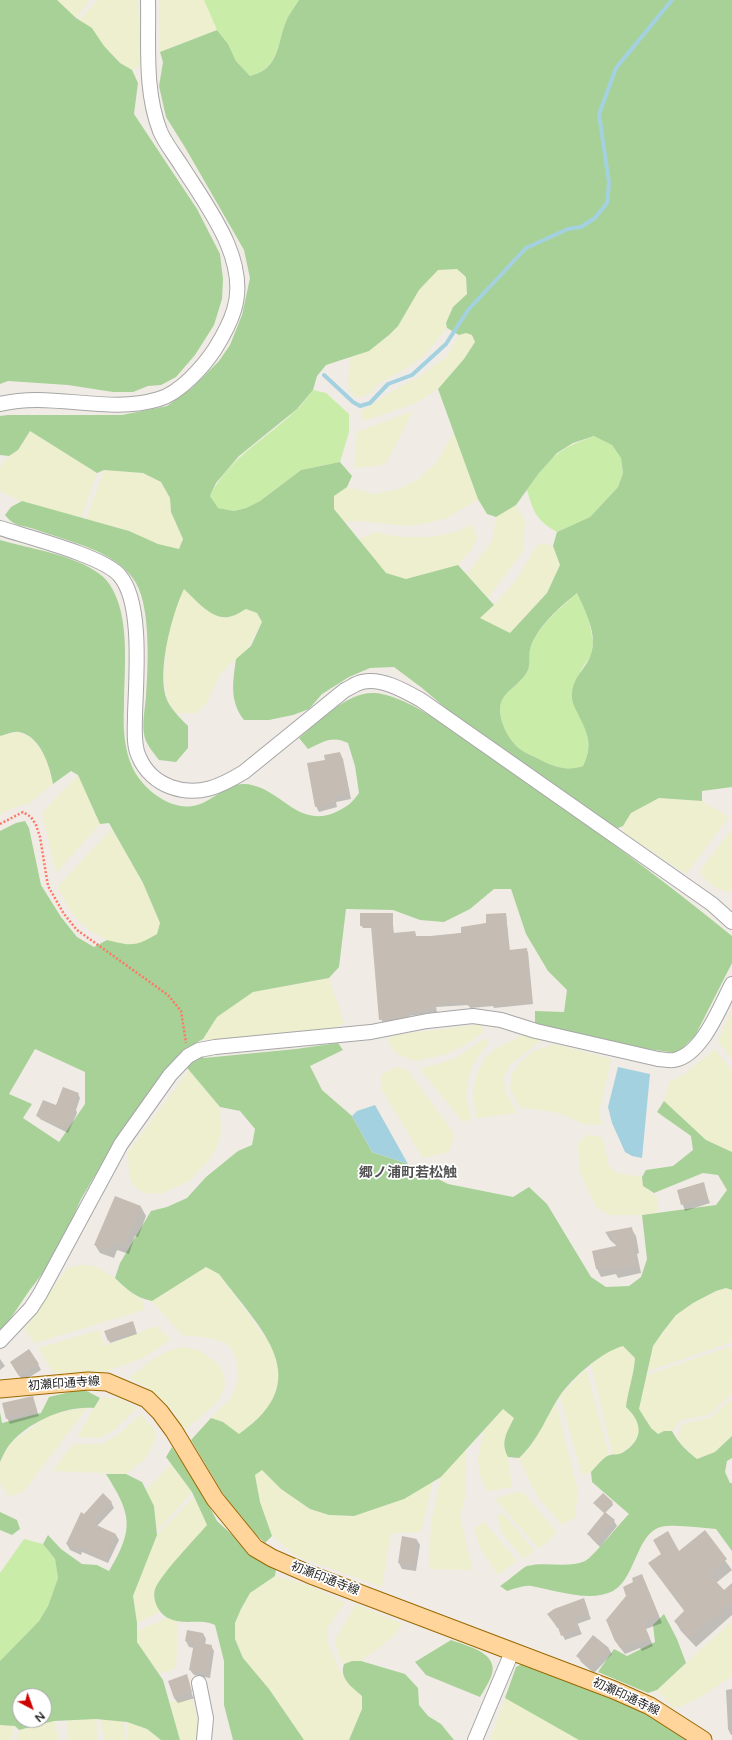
<!DOCTYPE html>
<html>
<head>
<meta charset="utf-8">
<style>
  body { margin:0 }
  #map { position:relative; width:732px; height:1740px; overflow:hidden; background:#f0ece5; font-family:"Varela Round",sans-serif }
  canvas { display:block }
  .north { position:absolute; left:12px; top:1688px; width:40px; height:40px; box-sizing:border-box; background:#fff; border:1px solid #a5a5a5; border-radius:50%; rotate:139deg; font-size:11px; font-weight:700; line-height:16px; text-align:center; color:#1f1f1f }
  .north::after { content:''; display:block; margin:auto; width:14px; height:18px; background:#ce0200; clip-path:polygon(50% 0,100% 100%,50% 72%,0 100%) }
</style>
</head>
<body>
<div id="map">
<canvas width="732" height="1740"></canvas>
<div class="north">N</div>
</div>
<script>
const context = document.querySelector('canvas').getContext('2d');
context.lineJoin = 'round';
function fillPath(path, color) { context.fillStyle = color; context.fill(path, 'evenodd'); }
function stroke(path, color, width, dash) { context.strokeStyle = color; context.lineWidth = width; context.lineCap = dash ? 'butt' : 'round'; context.setLineDash(dash || []); context.stroke(path); }
function drawText(font, color, halo, rows, align = 'center') {
  context.font = font + ' "Varela Round","Noto Sans JP",sans-serif'; context.lineWidth = 3.5; context.setLineDash([]); context.textBaseline = 'middle'; context.strokeStyle = halo; context.fillStyle = color; for (const [text, x, y, turn = 0] of rows) {
    context.save(); context.translate(x, y); context.rotate((+turn || 0) * Math.PI / 180); context.textAlign = isNaN(turn) ? turn : align; if (halo) context.strokeText(text, 0, 0); context.fillText(text, 0, 0); context.restore();
  }
}
fillPath(new Path2D(`
  M57,0H90L76,18Z
  M98,0H138L141,65L132,70L120,63L104,46L92,28L79,20Z
  M159,0H204L217,30L160,52Z
  M457,269L466,277L467,295L453,307L446,323L447,328L423,357L402,371L379,383L369,394L356,398L351,393L348,384L350,358L369,350L389,335L398,325L419,290L438,270Z
  M466,333L472,335L475,342L464,359L438,389L416,403L364,421L360,412L394,390L419,377L447,356L459,335Z
  M413,411L385,465L354,468L357,432Z
  M30,431L97,473L81,518L21,502L0,491V467L9,456L18,450Z
  M454,433L478,499L447,518L428,523L406,526L357,521L344,522L334,509V496L347,487L373,494L399,489L417,480L436,463Z
  M104,470L143,473L161,482L170,498L171,512L183,539L179,549L158,544L129,531L86,519Z
  M516,505L525,521L523,551L488,598L467,574L492,542L496,517Z
  M472,524L477,538L472,549L458,565L406,579L386,573L358,540L375,532L403,537H432L459,531Z
  M542,543L553,546L560,565L547,593L510,633L480,618L494,605L518,578L535,548Z
  M184,589L231,617L246,608L257,613L262,622L247,649L220,674L206,704L196,713H176L167,698L164,676L166,642L177,603Z
  M19,732L32,739L45,755L53,784L28,804L12,808L0,815V736Z
  M78,775L100,824L56,873L42,813Z
  M659,798L702,801L729,817L686,874L624,833L623,826L631,813Z
  M112,829L143,883L160,923L157,934L145,941L129,946L107,940L89,930L74,916L57,887Z
  M732,829V888L728,893L713,886L704,878L700,873L702,868Z
  M329,978L344,1023L330,1030L209,1042L203,1039L217,1017L253,992Z
  M732,1009V1060L718,1041Z
  M482,1024L483,1032L460,1048L443,1055L415,1061L397,1054L391,1047L388,1039L393,1035Z
  M526,1033L540,1041L510,1065L504,1076L505,1091L517,1113L476,1118L473,1091L478,1071L485,1058L494,1050Z
  M484,1039L489,1042L473,1064L468,1079L466,1096L471,1119L463,1122L420,1069L454,1059Z
  M555,1044L611,1059L599,1113L602,1125L584,1124L559,1113L520,1107L510,1089L512,1074L521,1062L534,1051Z
  M715,1049L732,1071V1152L706,1140L664,1101L670,1081L685,1074Z
  M396,1067L407,1070L451,1129L454,1136L449,1152L423,1158L381,1088V1075Z
  M189,1070L220,1107L221,1133L216,1149L208,1161L189,1181L161,1194L144,1193L133,1185L129,1173L128,1152Z
  M587,1135L599,1136L604,1142L609,1167L617,1173L642,1177L643,1186L658,1198V1208L656,1213L642,1215H609L596,1207L580,1172L578,1144Z
  M80,1265L95,1266L115,1278L128,1291L142,1299L144,1310L35,1343L24,1330L67,1268Z
  M206,1267L219,1274L272,1347L280,1375L276,1390L269,1407L255,1423L239,1435L223,1422L211,1418L229,1400L236,1388L238,1375L237,1363L232,1349L224,1342L209,1338L182,1335L152,1301Z
  M726,1288L732,1290V1342L648,1371L653,1346L676,1315L693,1303L716,1291Z
  M156,1326L171,1339L143,1358L101,1373H53L38,1348L100,1330L104,1346Z
  M623,1346L635,1358L634,1375L627,1396L639,1429L637,1439L622,1453L613,1456L591,1364L612,1349Z
  M732,1346V1394L708,1415L681,1420L672,1431H664L658,1434L651,1428L639,1409L647,1375Z
  M183,1347L199,1350L218,1364L224,1375L225,1385L221,1396L214,1405L183,1432L176,1415L166,1404L146,1387L129,1378L153,1359L168,1351Z
  M586,1369L609,1455L591,1472L582,1476L560,1396Z
  M100,1398H119L137,1408L114,1430L100,1438L77,1437Z
  M732,1399V1436L715,1452L697,1459L676,1439L683,1424L710,1418Z
  M556,1404L578,1491L575,1518L562,1525L541,1501L531,1484L519,1458L530,1448Z
  M88,1407L24,1491L9,1497L0,1482V1462L11,1443L49,1415Z
  M503,1408L514,1418L504,1449L508,1457L512,1487L487,1491L479,1472L478,1457L484,1430Z
  M141,1414L156,1432L154,1443L146,1458L126,1474L52,1471L73,1444H103L120,1433Z
  M466,1448V1494L460,1517L473,1570L429,1569L431,1524L441,1477Z
  M171,1464L192,1492L157,1531L154,1506L146,1490Z
  M262,1470L281,1489L310,1509L329,1515L354,1516L404,1499L433,1481L421,1532L391,1533L382,1587L296,1556L272,1536L260,1502L255,1474Z
  M515,1492L524,1493L557,1533L539,1549L495,1499Z
  M194,1497L207,1525L169,1569L155,1589L154,1599L160,1612L137,1623L133,1596L157,1535Z
  M503,1513L534,1551L524,1559L503,1535L497,1516Z
  M484,1522L517,1561L498,1575L480,1548L474,1528Z
  M275,1576L311,1586L345,1603L327,1628V1642L344,1679L362,1696V1709L349,1740H304L269,1689L243,1658L235,1637V1625L241,1609L250,1593Z
  M356,1604L402,1624L394,1636L361,1661H352L344,1664L339,1657L335,1640Z
  M167,1618L178,1621L176,1666L170,1671L159,1673L137,1642V1631Z
  M732,1621V1676L699,1698L674,1709L657,1690Z
  M505,1698L571,1734L579,1740H490Z
  M192,1700L200,1727L199,1740H180L170,1702Z
  M67,1719H96L98,1732L97,1740H67Z
  M100,1719L124,1721L125,1740H104Z
  M54,1721L59,1740H17L19,1730Z
  M127,1722L147,1729L161,1740H128Z
  M0,1725L15,1726L11,1740H0Z`), '#edefcf');
fillPath(new Path2D(`
  M204,0H299C295,6 290,13 287,19C276,44 281,67 250,76L236,61L228,44L217,30Z
  M313,390L326,393L349,414V432L340,462L301,470L260,501L246,508L234,511L217,508L210,496C230,456 267,439 297,409C303,404 308,396 313,390Z
  M595,436L612,445L621,458L623,473L618,487L590,517L557,532C536,520 534,513 527,490C548,459 558,448 595,436Z
  M577,593L589,620L593,642L591,655L581,670L572,700C583,723 596,740 583,766C568,772 551,766 537,758C531,755 525,753 520,749C508,740 495,715 502,700C508,689 523,682 528,670C531,662 528,653 531,646C540,624 560,609 577,593Z
  M24,1539L43,1544L55,1559L58,1578L48,1606L39,1621L0,1661V1573Z`), '#c9eca9');
fillPath(new Path2D(`
  M0,0H57L76,18L92,28L104,46L120,63L132,70L138,83L134,114L197,209L220,254L223,279L222,299L214,325L195,355L176,377L161,385L148,386L133,392H113L68,385L8,381L0,384Z
  M299,0H732V787L702,791V801L659,798L631,813L623,826L616,829L531,768L455,716L422,688L394,667L370,668L349,677L322,694L309,709L293,715L269,720H244C229,701 233,681 236,659L251,646L262,622L257,613L246,609C242,611 237,615 232,616C214,623 196,600 184,589C172,613 156,674 167,700C172,710 180,718 188,726V748L176,762L159,760C153,752 145,743 144,734C142,723 145,708 146,697C148,668 151,609 136,583C118,551 67,541 34,529C19,524 16,528 5,515L11,507L22,501L129,531L158,544L179,549L183,539L171,512L170,498L161,482L143,473L104,470L97,473L30,431L18,450L9,456L0,455V416L8,415H122L167,406L192,388L219,361L230,345L242,315L250,278L244,250L186,149L166,117L159,86L163,62L160,52L217,30L228,44L236,61L250,76C281,68 276,44 287,19C290,13 295,6 299,0ZM457,269L466,277L467,294L453,307L446,323L447,328L459,335L466,333L472,335L475,342L464,359L438,389L478,499L487,514L496,517L516,505L539,473L557,453L573,443L594,436L612,445L621,458L623,473L618,487L590,517L557,532L553,546L560,565L547,593L510,633L480,618L494,605L458,565L406,579L386,573L334,509V496L347,487L352,476L340,462L301,470L260,501L246,508L234,511L218,508L210,496L216,483L239,456L297,409L313,390L317,376L326,365L369,351L389,335L398,326L419,290L438,270ZM577,593C585,611 598,634 591,654C586,670 571,677 572,698C572,703 575,707 577,712C587,732 594,744 583,766C567,772 551,766 537,758C531,755 525,753 520,749C508,740 495,715 502,700C508,689 523,682 528,670C531,662 528,653 531,646C539,625 560,607 577,593Z
  M0,540C24,547 50,551 73,560C86,565 103,573 110,585C131,617 124,670 124,707C123,729 124,754 136,774C148,793 174,812 197,805C213,801 226,784 243,784C279,784 296,830 336,812C348,806 351,804 359,793L355,766L348,743C332,735 323,742 308,749L299,738C319,721 348,691 375,693C409,695 470,742 498,762C579,818 656,874 732,936V963L695,1036L677,1053L633,1047L535,1024V1011L564,1012L567,990L548,971L526,934L511,889H494L470,909L444,922L420,920L393,910L346,909L339,967L329,978L253,992L217,1017L203,1039L196,1043L204,1058L296,1049L338,1043L343,1050L310,1066L322,1090L352,1116L372,1152L408,1164L448,1184L513,1197L529,1187L547,1204L591,1277L606,1287L629,1286L641,1277L647,1259L642,1215L716,1205L727,1190L718,1175L703,1173L654,1193L643,1186L642,1177L646,1170L673,1166L693,1150L691,1136L657,1112L664,1101L706,1140L732,1152V1290L726,1288L716,1291L693,1303L676,1315L662,1333L653,1346L639,1409L651,1428L658,1434L664,1431H672C678,1443 687,1451 697,1459L715,1452L732,1436V1458L727,1461L725,1472L730,1483H732V1551L716,1529C700,1528 683,1525 667,1526C636,1527 638,1577 613,1591C590,1603 555,1590 531,1586C524,1585 514,1589 507,1591L500,1586C507,1582 522,1568 527,1566C547,1561 566,1569 585,1561C592,1558 621,1522 629,1514L592,1482L591,1472C596,1467 603,1457 610,1455C614,1454 618,1455 622,1453C644,1440 643,1423 626,1407C628,1390 634,1375 635,1358L623,1346C601,1352 572,1378 559,1397C546,1417 538,1441 519,1458L508,1457C500,1442 507,1432 514,1418L503,1409L441,1477L404,1499L354,1516L329,1515L310,1509L281,1489L262,1470L255,1475L260,1502L272,1536L265,1543L237,1517L191,1440L211,1418L223,1422L239,1434C318,1379 261,1330 219,1274L206,1267L152,1301C136,1298 126,1289 115,1278L120,1263L151,1211L167,1207L187,1198L206,1177L238,1151L252,1145L255,1129L240,1111L220,1107L178,1057L153,1086L113,1145L81,1199L56,1256L29,1291L0,1334V831L16,823L25,821L29,828L41,885L61,917L77,937L94,947L107,940C131,946 135,947 157,934L160,923L143,883L109,823L100,824L78,775L71,771L53,784C50,767 41,736 19,732C14,731 5,735 0,736ZM35,1049L85,1072V1104L59,1142L23,1118L32,1104L9,1094Z
  M83,1389L100,1398L94,1408C67,1405 28,1422 11,1443C6,1448 3,1456 0,1462V1412L2,1423L41,1413L49,1397Z
  M172,1447L203,1494L217,1521L253,1554L276,1569L275,1576L250,1593L241,1609L235,1623V1639L243,1658L269,1689L304,1740H233L224,1705V1661L215,1625C200,1618 183,1626 168,1618C158,1613 152,1599 155,1589C161,1574 195,1539 207,1525L192,1492L166,1457Z
  M106,1474H126L142,1482L154,1506L157,1535L133,1596L137,1623V1642L163,1680L180,1740H161L147,1729L127,1722L96,1719L54,1721L19,1730L15,1726L0,1725V1661L39,1621L48,1606L58,1578L55,1559L43,1544L48,1535L61,1549L82,1564L97,1565L109,1571C135,1528 131,1514 106,1474ZM20,1696H44V1720H20Z
  M0,1512L17,1520L20,1529L12,1535L0,1530Z
  M664,1614L677,1639L686,1663L657,1690L648,1693L598,1672L614,1649L627,1656L655,1642L653,1625Z
  M451,1640C467,1646 501,1653 491,1677C488,1684 484,1690 480,1697L426,1675L415,1662Z
  M352,1661H361L405,1674L418,1688L419,1705L428,1716L441,1724L454,1740H349L362,1709V1696C352,1687 339,1679 344,1664Z
  M524,1663L637,1707L687,1740H579L505,1698L516,1667Z`), '#a8d198');
fillPath(new Path2D(`
  M618,1067L650,1074L642,1158L632,1156L625,1152L612,1123L608,1107Z
  M375,1105L408,1164L372,1152L352,1116L357,1111Z`), '#a4d1df');
fillPath(new Path2D(`
  M340,753L343,759L351,799L336,802L337,807L319,812L316,806L326,761Z
  M392,914L394,934L415,932L416,937H430L462,933L487,924L506,914L510,951L526,950L528,952L533,1004L494,1008L493,1006L470,1008L469,1005L436,1007L437,1012L409,1016L410,1018L382,1022L372,928H363L361,925Z
  M78,1094L80,1098L76,1110L77,1113L68,1133L40,1119L37,1115Z
  M703,1184L710,1203L685,1211L678,1191Z
  M115,1198L141,1207L146,1216L138,1237L135,1236L129,1254L117,1250L114,1258L100,1253L95,1245Z
  M631,1228L636,1236L639,1253L637,1254L641,1273L618,1278L616,1274L601,1277L597,1269L593,1252L618,1247L610,1240L606,1233Z
  M134,1325L137,1334L110,1343L109,1340Z
  M0,1359L5,1366L0,1370Z
  M38,1364L41,1370L23,1381L14,1368Z
  M32,1397L39,1416L10,1424L7,1418Z
  M111,1502L114,1508L97,1526L116,1535L119,1540L108,1563L82,1552L81,1555L70,1550L67,1544L84,1515Z
  M612,1502L613,1505L605,1513L614,1521L617,1526L600,1547L592,1539L588,1534L605,1514L594,1503Z
  M704,1532L732,1570L716,1583L724,1591L732,1586V1615L696,1647L681,1631L675,1621L685,1612L649,1564L679,1552Z
  M417,1540L420,1545L416,1571L402,1569L399,1563Z
  M645,1582L662,1623L646,1629L653,1646L642,1651L640,1648L625,1654L615,1641L607,1620Z
  M583,1600L591,1619L577,1624L582,1634L565,1640L559,1627L557,1628L549,1614Z
  M203,1633L206,1639L205,1645L211,1646L214,1651L210,1678L194,1675L190,1670L194,1648L189,1647L186,1641Z
  M593,1637L609,1649L612,1654L594,1673L581,1662L578,1656Z
  M187,1680L193,1697L195,1698L178,1703L174,1698Z
  M732,1689V1735H731L728,1729L726,1690Z`), '#0003');
stroke(new Path2D(`
  M324,375L353,402L360,406L370,403L388,384L412,375L446,344L468,310L526,248L568,229L581,227L595,218L607,203L609,183L599,114L616,68L672,0`), '#a4d1df', 4);
fillPath(new Path2D(`
  M340,752L348,793L334,796L335,802L315,807L307,763L325,760L324,755Z
  M360,913H393V933L415,931L416,936H430L461,933V927L486,923V914L506,913L509,950L527,948L532,1002L492,1006V1004L468,1006V1002L435,1005L436,1009L409,1013V1016L398,1018L379,1020L371,926H360Z
  M63,1087L79,1093L73,1107L76,1108L66,1130L36,1116L43,1100L56,1105Z
  M704,1182L708,1198L681,1205L677,1190Z
  M115,1196L141,1206L133,1229L131,1228L124,1246L112,1242L109,1250L94,1245Z
  M632,1227L635,1245L633,1246L637,1265L612,1270L611,1266L596,1269L592,1251L620,1245L605,1232Z
  M133,1321L136,1331L108,1341L104,1331Z
  M29,1349L39,1364L19,1376L10,1362Z
  M33,1396L37,1410L6,1419L2,1403Z
  M103,1493L112,1502L92,1523L116,1534L105,1559L80,1547L78,1550L66,1544L81,1512L84,1514Z
  M603,1493L613,1502L603,1512L593,1503Z
  M605,1512L615,1520L597,1542L587,1534Z
  M705,1530L727,1559L709,1574L724,1590L732,1583V1601L689,1638L674,1621L685,1610L648,1563L661,1554L653,1540L668,1531L679,1551Z
  M402,1536L417,1539L413,1566L398,1563Z
  M642,1574L659,1616L643,1622L650,1639L637,1644L636,1641L620,1648L616,1639L615,1641L606,1620L626,1596L623,1587L633,1582L632,1578Z
  M584,1598L589,1613L573,1619L577,1622L580,1629L561,1636L556,1622L554,1623L547,1614L554,1609Z
  M187,1630L203,1633L201,1643L212,1645L207,1673L189,1670L194,1643L185,1641Z
  M593,1635L609,1648L598,1662L597,1660L591,1668L576,1656Z
  M187,1674L192,1692L174,1698L168,1681Z`), '#c5bcb4');
const minor = new Path2D(`
  M0,404C52,391 107,415 159,399C180,393 203,367 215,349C223,336 230,324 234,310C250,260 206,205 181,165C174,154 165,143 160,131C144,90 149,43 148,0
  M0,528C27,537 104,556 120,576C143,603 136,679 135,715C135,728 133,745 139,757C145,771 157,782 171,787C199,797 221,786 244,772L345,690C350,688 356,683 362,682C381,677 405,691 421,700L712,904L732,922
  M0,1341L31,1308L40,1294L121,1144L170,1075L188,1056L199,1050L215,1047L371,1032L427,1021L473,1016L501,1020L536,1031L658,1059C663,1059 669,1061 674,1060C702,1055 720,1007 732,984
  M199,1683L206,1718L204,1740
  M475,1740L512,1652`);
const major = new Path2D(`
  M0,1389L88,1381L107,1382L147,1399L160,1412L174,1431L215,1499L255,1548L272,1558L311,1575L614,1690L650,1706L703,1740`);
stroke(minor, '#a6a6a6', 16);
stroke(major, '#9a6800', 19);
stroke(new Path2D(`
  M0,824L23,812L31,817L36,825L40,837L48,886L64,914L77,930L168,995L181,1011L186,1043`), '#fe7867', 2.5, [2, 2]);
stroke(minor, '#fff', 14);
stroke(major, '#ffd59b', 17);
drawText('12px', '#1f1f1f', '#fff', [
  ["初瀬印通寺線",64,1384,-4],
  ["初瀬印通寺線",325,1579,21],
  ["初瀬印通寺線",626,1697,25]
]);
drawText('bold 14px', '#525252', '#fff', [
  ["郷ノ浦町若松触",408,1173]
]);
</script>
</body>
</html>
